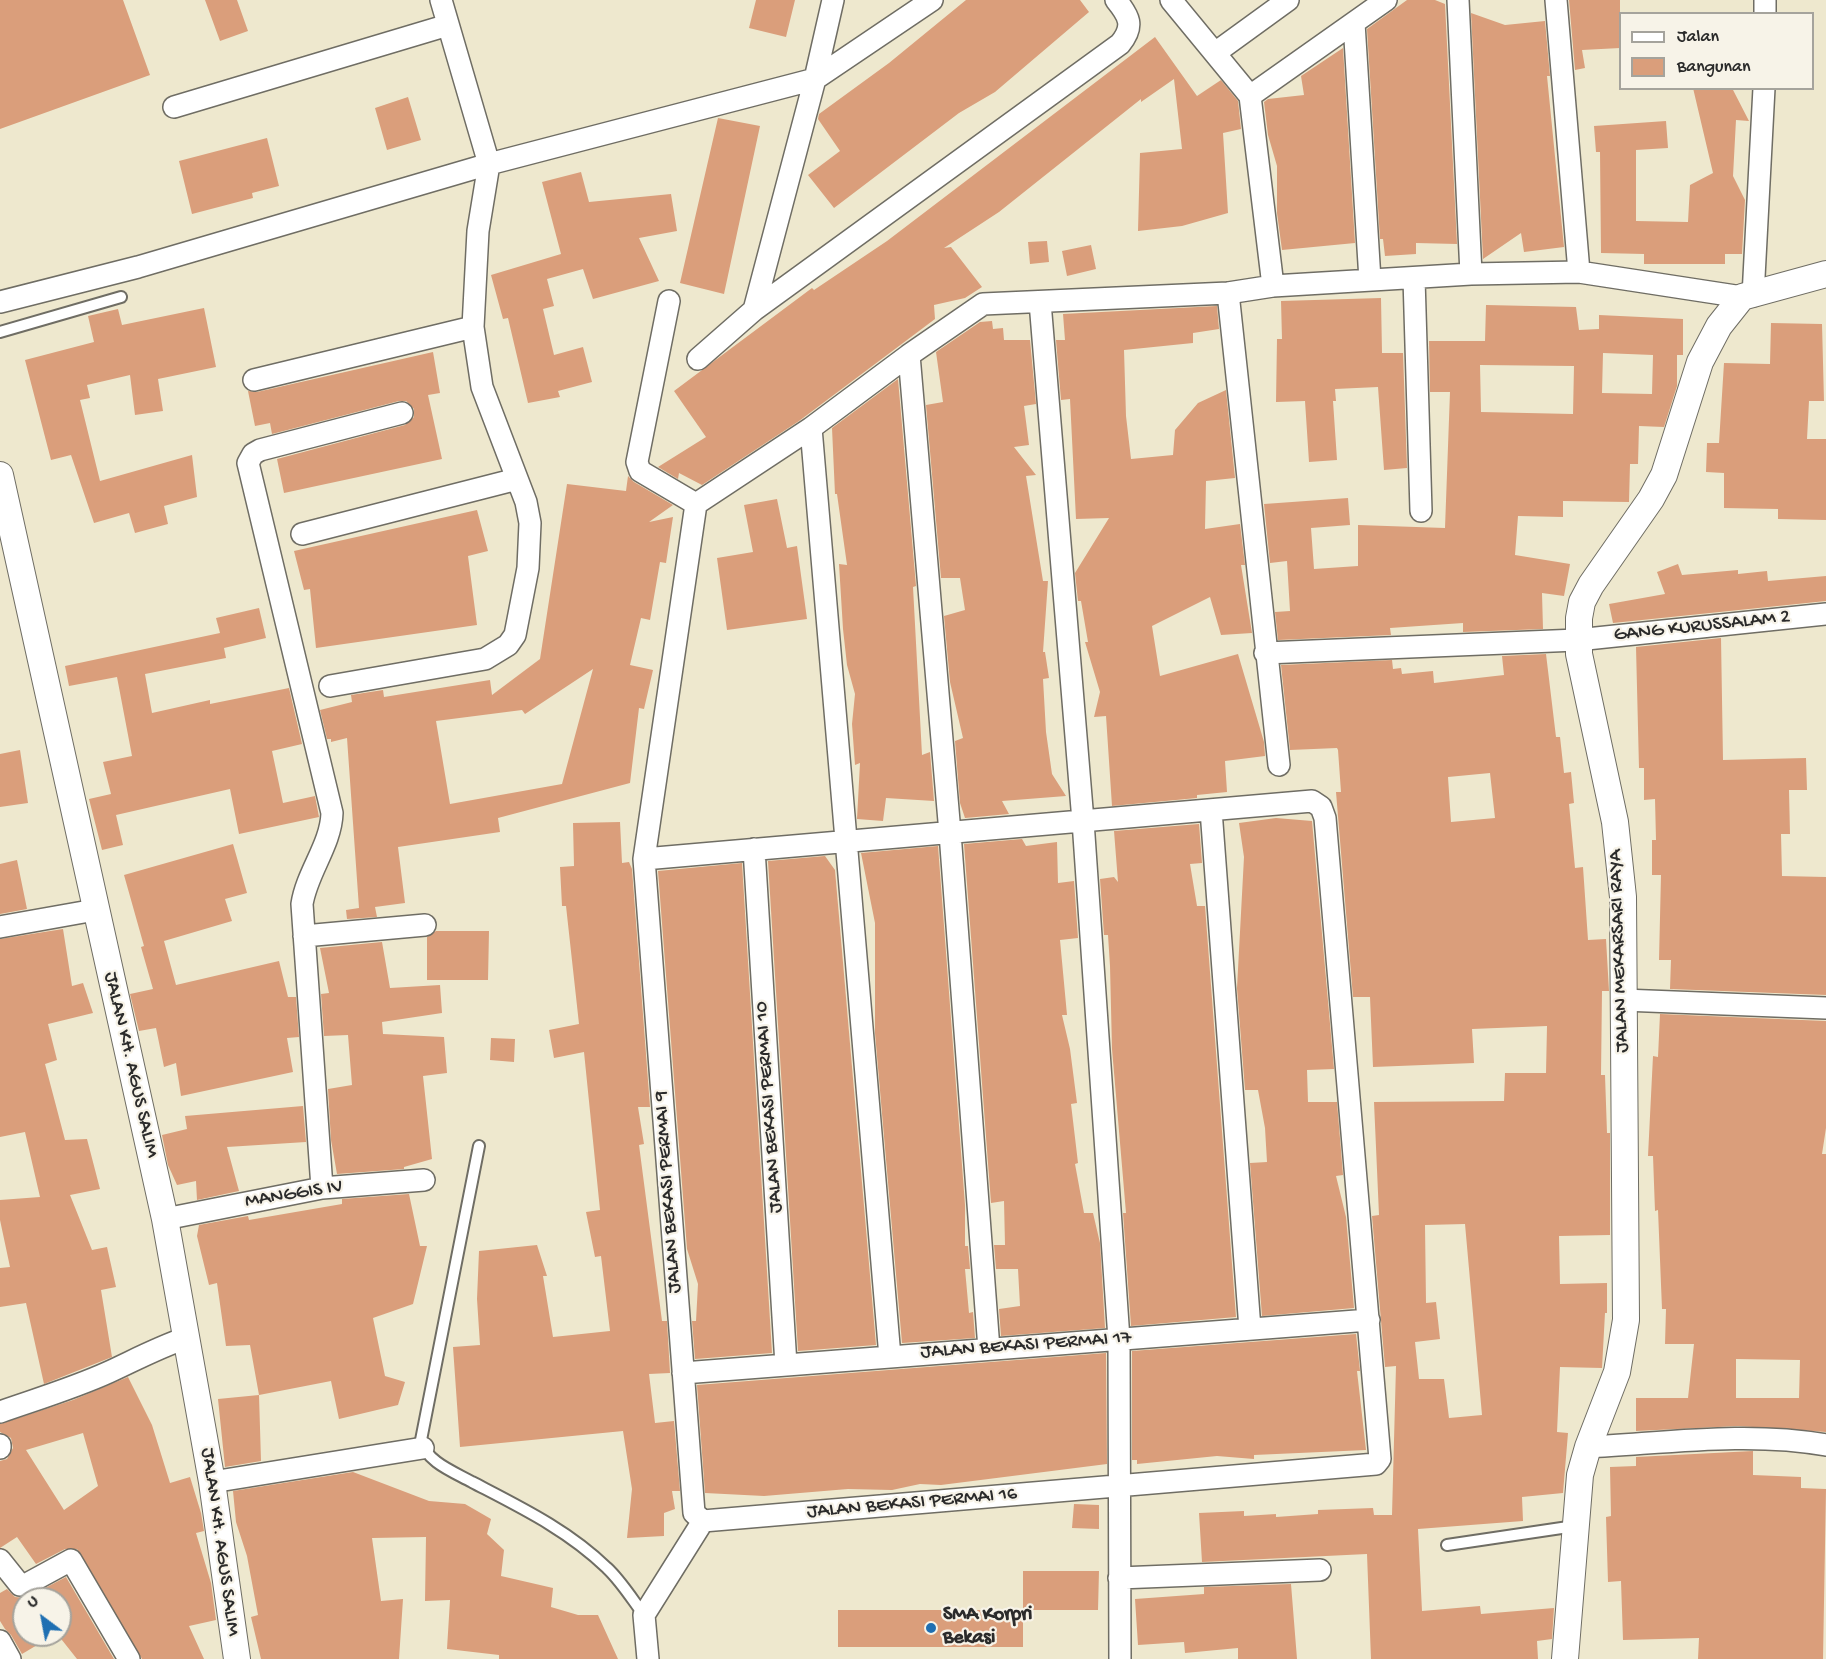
<!DOCTYPE html>
<html>
<head>
<meta charset="utf-8">
<style>
  body { margin:0 }
  #map { position:relative; width:1826px; height:1659px; overflow:hidden; background:#eee8ce; font-family:"Gochi Hand",sans-serif }
  canvas { display:block }
  .legend { position:absolute; left:1619px; top:12px; width:195px; height:78px; box-sizing:border-box; background:#f7f3e8; border:2px solid #a5a39c; margin:0; padding:8px 10px; list-style:none; font-size:18px; color:#2b2b2b }
  .legend li { display:flex; align-items:center; gap:12px; height:30px }
  .legend b { width:30px; border:2px solid #a5a39c }
  .north { position:absolute; left:12px; top:1587px; width:60px; height:60px; box-sizing:border-box; background:#f7f3e8; border:2px solid #a5a39c; border-radius:50%; rotate:328deg; font-size:16px; font-weight:700; line-height:24px; text-align:center; color:#2b2b2b }
  .north::after { content:''; display:block; margin:auto; width:21px; height:27px; background:#1f6fb2; clip-path:polygon(50% 0,100% 100%,50% 72%,0 100%) }
</style>
</head>
<body>
<div id="map">
<canvas width="1826" height="1659"></canvas>
<ul class="legend">
<li><b style="height:8px;background:#fff"></b>Jalan</li>
<li><b style="height:16px;background:#da9e7b"></b>Bangunan</li>
</ul>
<div class="north">U</div>
</div>
<script>
const context = document.querySelector('canvas').getContext('2d');
context.lineJoin = 'round';
function fillPath(path, color) { context.fillStyle = color; context.fill(path, 'evenodd'); }
function stroke(path, color, width, dash) { context.strokeStyle = color; context.lineWidth = width; context.lineCap = dash ? 'butt' : 'round'; context.setLineDash(dash || []); context.stroke(path); }
function drawText(font, color, halo, rows, align = 'center') {
  context.font = font + ' "Gochi Hand",sans-serif'; context.lineWidth = 4.5; context.setLineDash([]); context.textBaseline = 'middle'; context.strokeStyle = halo; context.fillStyle = color; for (const [text, x, y, turn = 0] of rows) {
    context.save(); context.translate(x, y); context.rotate((+turn || 0) * Math.PI / 180); context.textAlign = isNaN(turn) ? turn : align; if (halo) context.strokeText(text, 0, 0); context.fillText(text, 0, 0); context.restore();
  }
}
fillPath(new Path2D(`
  M0,0H123L150,75L0,129Z
  M205,0H237L248,31L220,41Z
  M756,0H795L786,37L749,28Z
  M966,0H1080L1089,12L995,92L959,113L834,208L808,175L840,151L818,119L819,114L889,63Z
  M1407,0H1435L1445,4L1457,244L1416,243V254L1385,256L1383,239H1380L1367,29Z
  M1569,0H1620V48L1582,50L1585,68L1575,70Z
  M1471,13L1505,25L1545,21L1550,76H1547L1564,247L1524,252L1521,233L1483,259Z
  M1155,37L1197,96L1221,80L1238,101L1241,129L1223,133L1228,213L1182,226L1138,231L1140,153L1182,149L1174,79L1141,102V99L999,212L944,248L951,247L982,287L965,298L934,305L935,319L799,421L702,485L679,473L678,479L658,467L706,437L674,391L812,288L814,290L887,241Z
  M1343,48L1355,243L1282,250L1277,213V166L1268,135L1264,102L1268,99L1304,95L1301,76Z
  M1693,88H1732L1749,121L1736,120L1733,176L1745,200L1742,254H1725V264H1644V254L1601,253L1600,152H1596L1594,126L1666,121L1668,148L1636,150V221L1688,222L1690,185L1713,173Z
  M408,97L421,140L387,150L375,108Z
  M718,118L760,126L724,294L680,283Z
  M267,138L279,186L252,193L253,198L192,214L179,161Z
  M581,172L589,202L671,194L677,231L639,238L659,281L593,299L583,269L547,279L554,306L543,309L554,355L583,347L592,382L558,391L560,397L528,403L508,318L503,319L491,275L561,254L542,182Z
  M1047,241L1049,262L1030,264L1028,242Z
  M1091,245L1096,269L1067,276L1062,251Z
  M1381,298L1382,353H1403L1407,468L1384,470L1378,387L1335,389L1336,401H1333L1337,460L1309,462L1305,401L1276,402L1277,339H1282L1281,301Z
  M1486,305L1576,307L1579,330L1599,329V315L1683,319V355H1677V386L1664,427L1639,426L1638,464H1630L1629,502L1563,501V517L1518,516L1515,555L1570,564L1564,596L1542,593L1543,629L1463,632V623L1390,628L1391,635L1278,640L1275,612L1290,611L1287,561L1270,563L1264,504L1348,498L1350,525L1311,528L1314,569L1358,566V525L1445,528L1450,392H1430L1429,341H1485ZM1603,353L1653,355L1652,394L1602,393ZM1480,365L1574,366L1573,414L1481,412Z
  M1217,306L1219,329L1193,333V343L1124,350L1126,416L1131,459L1173,455L1175,430L1198,403L1226,390L1235,478L1206,481L1205,529L1240,524L1245,565H1241L1252,633L1221,635L1210,597L1152,626L1160,676L1238,654L1264,742L1265,756L1225,761L1227,792L1197,795V798L1112,806L1106,716L1094,717L1100,692L1085,642H1088L1081,601H1078L1075,573L1109,518L1076,519L1070,399L1061,400L1056,340H1065L1063,314Z
  M204,308L216,367L158,379L163,411L135,415L130,375L87,385L90,398L80,400L100,481L192,455L197,497L164,506L168,524L135,533L129,513L94,523L71,455L51,460L25,360L94,342L88,316L118,309L122,325Z
  M992,321L993,329L1003,328L1004,340H1030L1036,404L1024,406L1029,445L1014,447L1036,475L1026,476L1043,581H1048L1043,652H1045L1049,678L1043,679L1046,732L1052,774L1066,796L1002,801L1009,814L965,818L960,803L955,741L963,738L950,682L944,616L965,610L960,578H941L926,405L943,402L936,352L980,322Z
  M1771,323L1822,324L1824,401H1809L1807,439H1826V520L1778,519V509L1724,508V473L1706,472L1707,443H1719L1724,363L1770,364Z
  M433,352L440,393L428,395L442,459L284,493L277,459L405,425L414,417V409L406,401H399L272,434L270,423L255,426L248,391L257,392Z
  M898,379L916,586L913,587L922,755L930,752L934,801L886,798L883,821L857,819L860,763L855,765L852,724L855,694L847,665L843,629L839,564L847,565L837,494H835L832,428Z
  M628,476L634,482L673,505L649,522L673,517L666,563L660,562L650,620L641,618L630,665L653,670L644,709L639,708L630,783L498,818L500,832L398,847L405,903L375,907L377,917L347,919L346,910L359,908L347,738L331,742V739H327L320,710L352,702L351,695L383,690L384,697L490,680L492,695L540,659L567,484L626,491ZM593,669L562,784L450,804L436,721L522,710L525,714Z
  M777,499L787,548L797,546L807,619L727,630L717,558L753,552L744,505Z
  M477,510L488,551L468,556L477,625L316,648L310,589L304,590L294,551Z
  M1678,564L1682,575L1738,570V574L1767,571L1768,581L1826,576V601L1613,623L1609,604L1665,594L1657,572Z
  M259,608L266,638L224,648L226,658L145,674L152,713L210,700V704L289,688L302,744L272,751L283,803L315,796L319,817L239,834L230,789L116,815L123,845L102,850L89,799L111,794L103,762L132,756L117,677L69,686L65,666L220,633L216,618Z
  M1721,638L1723,760L1806,758L1807,790H1789L1790,834H1781L1782,876L1826,877V995L1670,989L1671,960H1659L1661,875H1652V840H1656L1655,799L1644,800V768H1639L1636,647Z
  M1546,654L1556,737H1560L1564,773L1571,772L1574,803L1569,804L1575,868L1583,867L1588,940L1606,939L1609,991H1602L1601,1075H1605L1607,1133H1610V1235L1559,1236L1560,1284L1607,1283V1313H1605L1602,1368L1560,1367L1557,1432L1568,1433L1563,1493L1522,1497L1523,1521L1418,1529L1422,1611L1480,1606L1481,1614L1554,1608L1552,1639L1537,1641L1538,1659H1371L1367,1554L1202,1562L1199,1513L1244,1511V1516L1276,1514V1517L1318,1514V1510L1373,1508L1374,1515H1392L1396,1366L1385,1367L1372,1216L1379,1215L1374,1102L1504,1101L1505,1073H1546L1547,1026L1472,1029L1474,1063L1373,1067L1370,997H1353L1336,792H1341L1338,750L1337,748L1290,750L1281,665L1392,660L1393,669L1401,668L1402,674L1433,671L1434,683L1504,675L1502,656ZM1490,773L1495,818L1451,822L1448,777ZM1465,1224L1482,1415L1449,1418L1444,1379H1419L1415,1342L1440,1339L1436,1302L1426,1303L1425,1225Z
  M20,750L28,803L0,807V754Z
  M1276,818L1312,821L1334,1069L1307,1070L1308,1102H1337L1343,1175L1336,1176L1346,1217L1354,1308L1262,1316L1250,1163L1267,1162L1265,1128L1258,1090H1245L1237,988L1244,857L1239,823Z
  M620,822L622,863L629,862L632,869L650,1107H638L644,1144L639,1145L662,1321H667L670,1373L649,1374L655,1423L674,1421L680,1491H672L675,1509L664,1513V1536L627,1538L632,1489L623,1431L460,1447L453,1347L480,1345L477,1299L479,1251L537,1245L547,1276H543L553,1337L610,1331L601,1256L595,1257L586,1212L600,1210L584,1052L554,1058L549,1030L579,1024L566,906H562L560,867L574,866L573,823Z
  M1199,824L1202,863L1190,864L1197,906H1205L1236,1317L1131,1326L1123,1213H1126L1112,1049L1110,966L1108,935H1104L1100,879L1114,877L1118,882L1114,831Z
  M1022,839L1026,846L1057,842L1058,883L1074,881L1078,938L1060,940L1067,1015H1062L1070,1049L1077,1103L1071,1104L1078,1163L1075,1164L1084,1213H1093L1100,1243L1105,1328L1001,1336L999,1309L1020,1306L1018,1269H996L994,1245H1005L1004,1201L991,1203L964,844Z
  M233,844L247,893L225,899L232,921L164,941L176,985L279,961L288,997H296L299,1037L287,1038L293,1072L181,1096L176,1063L164,1067L156,1028L139,1031L130,994L153,989L141,947L144,946L124,875Z
  M938,846L965,1205V1246H968L970,1269H965L969,1313L973,1312L975,1338L902,1343L875,1033V923L861,853Z
  M825,856L835,870L876,1345L798,1351L768,861Z
  M17,860L27,909L0,914V864Z
  M742,863L772,1353L695,1359L692,1321H696L698,1284L687,1249L658,871Z
  M63,929L72,986L83,983L93,1013L48,1024L57,1060L45,1064L65,1140L87,1139L100,1189L70,1195L92,1250L107,1247L116,1287L101,1290L112,1357L44,1384L26,1303L0,1307V1268L10,1267L0,1220V1200L40,1197L25,1132L0,1137V939Z
  M436,931H489L488,980H427V937Z
  M382,942L390,988L440,985L442,1013L382,1022L383,1034L444,1037L447,1073L423,1076L432,1159L404,1167V1169L337,1174L331,1140L328,1089L352,1085L348,1035L324,1036L321,994L329,993L320,948Z
  M1660,1014L1826,1021V1128L1822,1154H1826V1432L1738,1426L1636,1431V1398H1688L1694,1344H1665L1666,1309H1662L1658,1210L1655,1211L1653,1156H1648L1653,1056L1658,1057ZM1736,1359L1800,1360L1799,1398H1736Z
  M491,1038L515,1039L514,1062L490,1060Z
  M303,1106L306,1142L227,1147L239,1191L197,1200L196,1181L177,1185L168,1165L162,1135L187,1129L185,1116Z
  M409,1194L420,1246H427L413,1304L373,1318L385,1376L405,1382L398,1405L339,1419L331,1381L259,1395L250,1345L226,1346L217,1283L209,1285L197,1236L199,1225L248,1216L249,1220L342,1204V1199Z
  M1356,1334L1360,1371H1357L1366,1450L1254,1455V1459L1217,1456L1137,1464V1460H1132V1351Z
  M1106,1353L1107,1464L941,1485L920,1484L892,1490L848,1489L764,1496L705,1493L697,1385Z
  M128,1377L152,1425L170,1483L190,1477L201,1513L204,1531L196,1533L211,1583L216,1620L189,1626L204,1659H142L77,1549H65L36,1564L17,1537L0,1548V1461L7,1459L13,1448L11,1438L0,1432V1424L73,1400ZM83,1433L98,1486L64,1510L26,1450Z
  M259,1395L261,1461L225,1467L218,1399Z
  M1753,1451V1475L1801,1477V1488L1826,1489L1823,1659H1698L1699,1638L1623,1640L1621,1581L1608,1582L1606,1517L1611,1516L1610,1467L1636,1466V1457Z
  M353,1472L429,1501L465,1504L491,1519L487,1534L504,1550L501,1576L553,1588L551,1607L578,1615H598L618,1659H499V1655L447,1649L450,1600L425,1601L426,1537L372,1538L381,1601L403,1599L399,1659H261L251,1617L258,1615L247,1556L236,1522L233,1491Z
  M1074,1504L1099,1505V1529L1072,1528Z
  M1023,1571H1099L1098,1610H1023Z
  M66,1577L114,1659H77L58,1635L60,1599H24V1635H54L22,1654L11,1635L5,1629L0,1621V1593L7,1589L15,1597L26,1598Z
  M1291,1584L1297,1659H1238V1648L1185,1653L1184,1642L1138,1645L1135,1599L1204,1594V1587Z
  M838,1610H1023V1647H838Z`), '#da9e7b');
const service = new Path2D(`
  M0,332L121,297
  M479,1146L421,1440C426,1462 454,1472 472,1482C520,1507 568,1530 607,1568C621,1581 632,1599 644,1615
  M1447,1545L1575,1526`);
const minor = new Path2D(`
  M833,0L815,79L754,310L1120,44C1135,26 1129,16 1116,0
  M1171,0L1250,96
  M1458,0L1471,274
  M1556,0L1579,272
  M1765,14V0
  M1354,23L1370,280
  M1215,53L1288,0
  M1250,96L1273,286
  M1250,96L1386,0
  M174,107L448,25
  M1414,278L1421,511
  M1228,293L1279,765
  M1753,296L1764,88
  M669,301L637,462L640,471L696,504L811,428
  M0,302L138,267L489,164L815,79L932,0
  M1040,302L1083,821L1119,1339L1120,1659
  M909,355L950,833L989,1349
  M698,359L754,310
  M254,380L473,327
  M696,504L644,859L694,1513L703,1521
  M302,534L517,479
  M1265,653L1577,640L1826,614
  M330,686L485,659L508,645L515,635L528,568L530,523L526,502L482,387L473,327L478,231L489,164L441,0
  M1211,810L1250,1329
  M754,849L786,1365
  M644,859L1312,801L1321,807L1325,818L1380,1459L1376,1464L703,1521
  M0,927L95,910
  M304,936L425,925
  M1623,1000L1826,1008
  M322,1188L302,904C307,872 331,845 332,813L248,463L253,454L260,450L402,413
  M165,1219L322,1188L424,1180
  M890,1357L811,428L909,355L983,304L1228,293L1273,286L1471,274L1579,272L1742,297
  M683,1373L1369,1320
  M0,1412C37,1399 74,1388 109,1372C135,1360 159,1347 186,1338
  M0,1445V1448
  M1588,1447C1666,1443 1749,1431 1826,1445
  M212,1482L423,1448
  M0,1560L20,1585H25L71,1560L129,1659
  M1119,1578L1320,1570
  M0,1641L10,1659
  M648,1659L644,1615L703,1521`);
const tertiary = new Path2D(`
  M0,475L165,1219L212,1482L237,1659
  M1565,1659L1580,1475L1588,1447L1617,1372L1626,1320L1623,897L1615,822L1579,654V618L1582,602L1591,585L1651,499L1664,475L1700,362L1719,326L1742,297L1826,274`);
stroke(service, '#6f6d64', 14);
stroke(minor, '#6f6d64', 24);
stroke(tertiary, '#6f6d64', 28);
stroke(service, '#fff', 10);
stroke(minor, '#fff', 21);
stroke(tertiary, '#fff', 26);
for (const [x, y, r, color] of [
  [931,1628,6,"#1f6fb2"]
]) { const dot = new Path2D(); dot.arc(x, y, r, 0, 2 * Math.PI); context.fillStyle = color; context.fill(dot); stroke(dot, '#f7f3e8', 2); }
drawText('20px', '#2b2b2b', '#f7f3e8', [
  ["GANG KURUSSALAM 2",1702,627,-6],
  ["JALAN MEKARSARI RAYA",1620,951,-92],
  ["JALAN KH. AGUS SALIM",130,1065,77],
  ["JALAN BEKASI PERMAI 10",770,1107,-94],
  ["JALAN BEKASI PERMAI 9",669,1192,-94],
  ["MANGGIS IV",294,1195,-9],
  ["JALAN BEKASI PERMAI 17",1026,1346,-4],
  ["JALAN BEKASI PERMAI 16",912,1504,-5],
  ["JALAN KH. AGUS SALIM",219,1542,82]
]);
drawText('bold 20px', '#2b2b2b', '#f7f3e8', [
  ["SMA Korpri",943,1616],
  ["Bekasi",943,1639]
], 'left');
</script>
</body>
</html>
